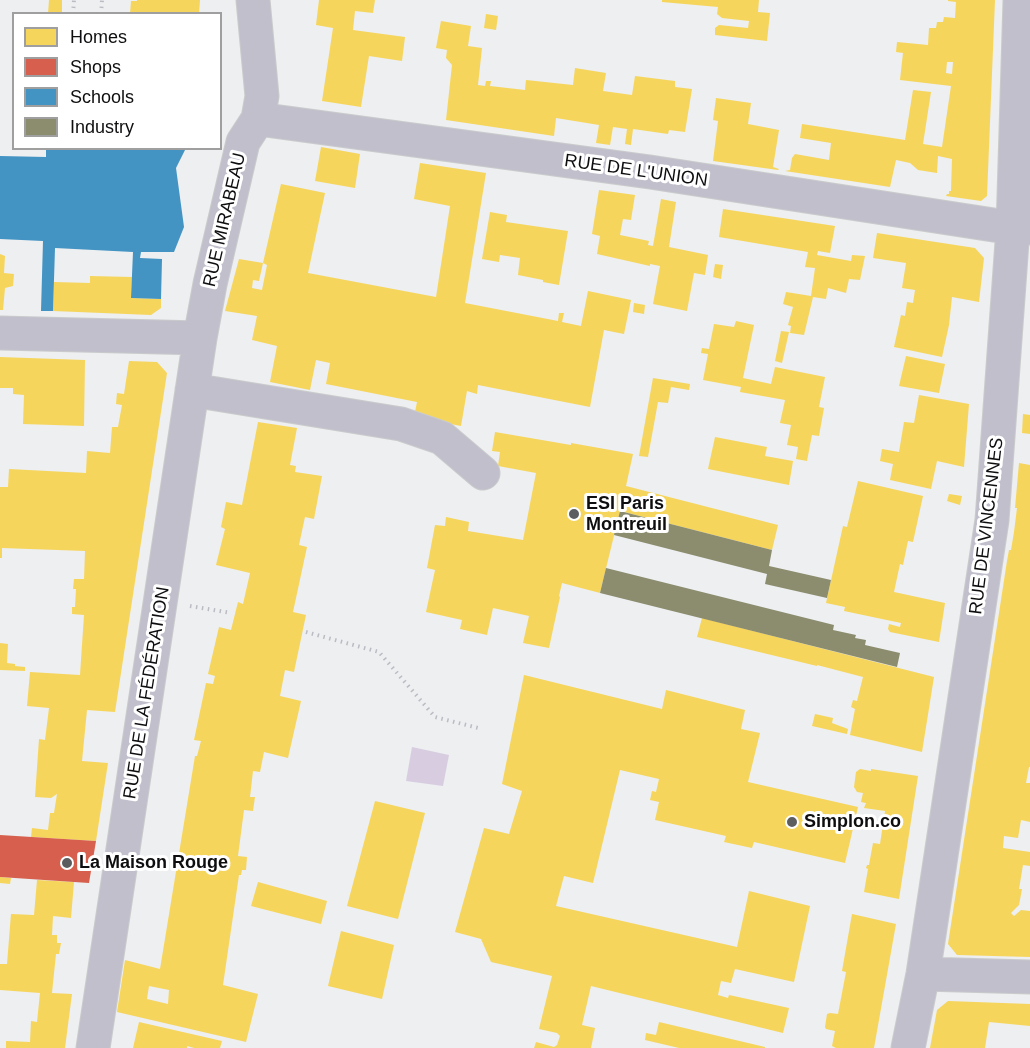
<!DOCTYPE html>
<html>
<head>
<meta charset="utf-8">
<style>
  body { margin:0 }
  #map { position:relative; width:1030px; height:1048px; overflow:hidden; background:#edeff1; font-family:Arial,sans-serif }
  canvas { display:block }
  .legend { position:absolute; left:12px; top:12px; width:210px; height:138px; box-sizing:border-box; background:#fff; border:2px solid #9f9f9f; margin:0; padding:8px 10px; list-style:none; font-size:18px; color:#0e0e10 }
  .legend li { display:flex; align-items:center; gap:12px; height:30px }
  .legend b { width:30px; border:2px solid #9f9f9f }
</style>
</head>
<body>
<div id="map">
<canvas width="1030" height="1048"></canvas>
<ul class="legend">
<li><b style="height:16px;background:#f6d55c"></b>Homes</li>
<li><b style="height:16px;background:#d6604d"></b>Shops</li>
<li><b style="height:16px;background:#4393c3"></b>Schools</li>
<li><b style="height:16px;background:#8c8c6e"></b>Industry</li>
</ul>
</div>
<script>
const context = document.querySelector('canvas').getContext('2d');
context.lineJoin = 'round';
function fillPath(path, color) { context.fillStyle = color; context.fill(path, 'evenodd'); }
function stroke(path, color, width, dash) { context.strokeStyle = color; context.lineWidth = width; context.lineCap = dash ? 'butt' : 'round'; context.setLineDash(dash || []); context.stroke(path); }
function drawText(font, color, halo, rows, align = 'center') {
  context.font = font + ' Arial,sans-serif'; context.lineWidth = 6; context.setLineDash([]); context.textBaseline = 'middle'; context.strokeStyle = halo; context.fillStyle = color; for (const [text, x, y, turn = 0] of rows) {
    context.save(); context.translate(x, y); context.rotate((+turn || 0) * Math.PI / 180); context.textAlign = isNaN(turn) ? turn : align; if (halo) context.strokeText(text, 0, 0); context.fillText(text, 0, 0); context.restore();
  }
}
fillPath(new Path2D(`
  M412,747L449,755L443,786L406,781Z`), '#d8cde0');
fillPath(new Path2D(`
  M49,0H62V14H48Z
  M137,0H200L199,14H130L131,1H137Z
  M319,0H375L373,13L355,11L353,30L405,37L402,61L369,56L361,107L322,101L333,28L316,25Z
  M662,0H759L758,12L770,13L767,41L715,35V28L719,25L748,28L749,21L722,18L717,14L718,7L662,2Z
  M948,0H995L987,196L981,201L946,196L947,194H949V191H951L952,159L938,156L937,173L918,170L910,163L896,160L890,187L785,171L790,170L792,158L795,154L829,160L831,143L800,138L802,124L905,140L913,90L931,92L923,144L942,147L951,86L900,80L903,53L896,52L897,42L928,45L929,28H936L937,22H943L944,17L955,18L956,2L948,1ZM947,62H953L952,74L946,73Z
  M486,14L498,16L496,30L484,28Z
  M441,21L471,26L468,46L482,48L478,85L485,86L486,81H491L490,86L525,90L526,80L573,85L575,68L606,73L603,91L632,95L635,76L675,81V87L692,89L685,132L669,130L668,134L633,129L631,145L625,144L627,129L613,127L610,145L596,143L599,125L556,118L554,136L446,120L452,65L446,58L447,50L436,48Z
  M716,98L751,103L748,124L779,130L773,167L779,169L778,170L713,161L718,121L713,120Z
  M321,147L360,154L355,188L315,181Z
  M420,163L486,173L465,303L558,321L559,313H564L562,322L581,326L588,291L631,300L624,334L604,330L590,407L478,385L477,394L467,391L461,426L414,417L417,402L326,384L330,363L316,360L310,390L270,382L277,346L252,340L257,316L225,311L239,259L263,263L281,184L325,193L308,273L436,297L450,206L414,199ZM263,263L267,265L262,290L252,288L253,280L259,281Z
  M599,190L635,195L631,220L623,219L620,235L649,241L648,245L653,246L661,199L676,202L669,247L708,255L705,275L694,273L687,311L653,304L660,266L650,264V266L597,254L600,236L592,234Z
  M723,209L835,226L830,253L818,251L817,255L851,261L852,255L865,256L860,280L849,279L846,293L828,288L826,299L813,297L804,335L790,333L791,326L788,325L793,307L783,304L786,292L811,296L815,268L805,267L808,252L719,237Z
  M490,212L507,215L506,222L568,231L559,285L543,282V280L518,275L520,258L500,255L499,262L482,259Z
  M877,233L975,248L984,258L979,302L952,297L949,325L942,357L894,347L901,315L905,316L907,302L913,303L915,290L902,288L906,263L873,258Z
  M0,254L5,256L4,273L14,274L13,286L5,288L3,310H0Z
  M715,264L723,265L721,279L713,277Z
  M90,276L132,277L131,298L161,299V308L151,315L53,311L54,282L90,283Z
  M634,303L645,305L644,314L633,312Z
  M736,321L754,325L743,378L771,384L775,367L825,377L819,407L824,408L819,436L812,435L807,461L796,459L798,447L787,445L791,425L780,423L785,400L740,392L741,387L703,380L708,354L701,353L702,348L709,349L714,324L734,327Z
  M781,331L789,332L782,363L775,361Z
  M906,356L945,364L939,393L899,386Z
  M0,357L85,360L84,426L23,424L24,395L13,394V388H0Z
  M129,361L157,362L167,373L115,712L87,710L82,761L108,763L96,841L31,837L32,828L48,830L50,813H54L57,794L51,798L35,797L39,739L45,740L49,708L27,706L30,672L80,675L84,615L72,614V607H75L76,589H73L74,579H84L85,551L2,548V558H0V487H8L9,469L86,473L87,451L110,453L112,427H118L122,405L116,404L117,393L124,394Z
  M653,378L690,384L689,390L671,387L668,403L658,402L648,457L639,456Z
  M919,395L969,404L964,467L937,461L931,489L890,480L893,464L880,461L882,449L899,452L904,422L914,423Z
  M1023,414L1030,415V434L1022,433Z
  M258,422L297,428L290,465L296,466L295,472L322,476L314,519L305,517L299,545L307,547L293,612L306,615L294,672L285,670L280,696L301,701L288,758L264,752L260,772L253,771L250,797H255L253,811L244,810L238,856L247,857L246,870H242L241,875H239L223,985L258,994L246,1042L117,1012L125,960L160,969L195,756H197L201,741L194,740L206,683L213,684L215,676L208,674L219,627L231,630L238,602L243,604L250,573L216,565L225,529L221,527L226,502L242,505ZM149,986L169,990L168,1004L147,999Z
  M495,432L571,445V443L633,454L626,486L778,525L772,550L620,511L600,593L562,583L559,596L560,597L549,648L523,643L529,616L493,608L487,635L460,629L462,620L426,612L435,570L427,568L435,525L445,526L446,517L469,522L468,531L523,540L536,473L498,466L500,452L492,451Z
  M715,437L767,447L765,456L793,461L789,485L708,469Z
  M1019,463L1030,465V767H1029L1026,783H1030V822L1021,820L1018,838L1004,836L1003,848L1030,852V866L1023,865L1019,889H1022L1019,905L1011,913L1014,916L1021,910L1030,911V957L957,955L948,944L1007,561L1009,550H1011L1014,532L1017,508H1015Z
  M858,481L923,496L913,542L908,541L903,565L900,564L894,592L945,603L939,642L890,632L888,629L889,624L900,627L901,623L844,611L845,607L826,603L843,526L847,527Z
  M949,494L962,496L960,505L947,501Z
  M702,618L934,677L922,752L850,735L855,709L851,707L853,700L857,701L863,677L817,665V666L697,637Z
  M0,643L8,644L7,663L15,664V666L25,667V671L0,670Z
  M524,675L662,709L666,690L745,710L741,729L760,733L748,782L858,807L845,863L754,842L752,848L724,842L726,836L655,820L659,802L650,800L652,791L656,792L659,779L620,770L593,883L564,876L556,906L737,947L749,891L810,906L794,982L735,969L731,983L721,981L718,995L728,998L729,995L789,1008L783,1033L591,986L582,1025L595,1028L591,1048H534L536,1042L554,1047L557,1045L560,1036L557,1033L539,1029L552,976L491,962L481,939L455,932L484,828L509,834L522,791L502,784Z
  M815,714L833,718L832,723L848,729L847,734L812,726Z
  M860,769L871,771V769L918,776L899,899L864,892L868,869L866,868L867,865H869L873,843L880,844L885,811L864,808L866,803L861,802L863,793L857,792L854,787L856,772Z
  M375,801L425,813L398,919L347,906Z
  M0,877L11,878L10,884L0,883Z
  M37,880L74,882L71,918L53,916L52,935H57V943H61L59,954H56L52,993L72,994L65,1048H6V1041L30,1042L31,1021L37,1022L40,993L0,990V964H7L11,914L34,915Z
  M258,882L327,901L321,924L251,906Z
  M852,914L896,924L874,1048H836L832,1046L835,1031L826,1029L825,1027L827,1014L830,1013L838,1014L846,972L842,971Z
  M341,931L394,945L382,999L328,986Z
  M948,1001L1030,1004V1026L989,1022L985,1048H930L937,1010Z
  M139,1022L222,1041L220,1048H194L187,1046V1048H133Z
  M659,1022L765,1047V1048H679L645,1040L646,1033L656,1035Z`), '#f6d55c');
fillPath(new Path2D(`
  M0,835L96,841L89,883L0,877Z`), '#d6604d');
fillPath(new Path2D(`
  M46,148H186L176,168L184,227L174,252H141L140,258L162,259L161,299L131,298L133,252L55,248L53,311H41L43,241L0,239V156L46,157Z`), '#4393c3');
fillPath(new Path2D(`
  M620,511L772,550L769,566L831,580L827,598L765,584L767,574L614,535Z
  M606,568L834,625L833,630L856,635L855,638L866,640L865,645L900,653L897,667L600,593Z`), '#8c8c6e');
const minor = new Path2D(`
  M258,119L650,172L1013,228H1030
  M0,333L200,338
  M192,390L401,424L442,438L483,473
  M923,974L1030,977
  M93,1048L200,338L210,284L243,142L258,119L262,96L253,0
  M908,1048L923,974L992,520L1013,228L1020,0`);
stroke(minor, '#cacbcc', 35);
stroke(new Path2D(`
  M73,14L74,0
  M101,14L102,0
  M190,606L231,613
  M306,632L379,652L435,717L482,729`), '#bcbbc3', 4, [1.5, 4.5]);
stroke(minor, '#c1bfcc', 33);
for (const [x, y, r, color] of [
  [574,514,6,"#5c5d5f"],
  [792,822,6,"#5c5d5f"],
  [67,863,6,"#5c5d5f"]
]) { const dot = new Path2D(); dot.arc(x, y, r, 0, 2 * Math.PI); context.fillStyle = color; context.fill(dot); stroke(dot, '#fff', 2); }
drawText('18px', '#0e0e10', '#fff', [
  ["RUE DE L'UNION",636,171,8],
  ["RUE MIRABEAU",225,220,-77],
  ["RUE DE VINCENNES",987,526,-83],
  ["RUE DE LA FÉDÉRATION",147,693,-81]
]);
drawText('bold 18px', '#0e0e10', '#fff', [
  ["ESI Paris",586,504],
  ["Montreuil",586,525],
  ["Simplon.co",804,822],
  ["La Maison Rouge",79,863]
], 'left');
</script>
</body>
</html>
